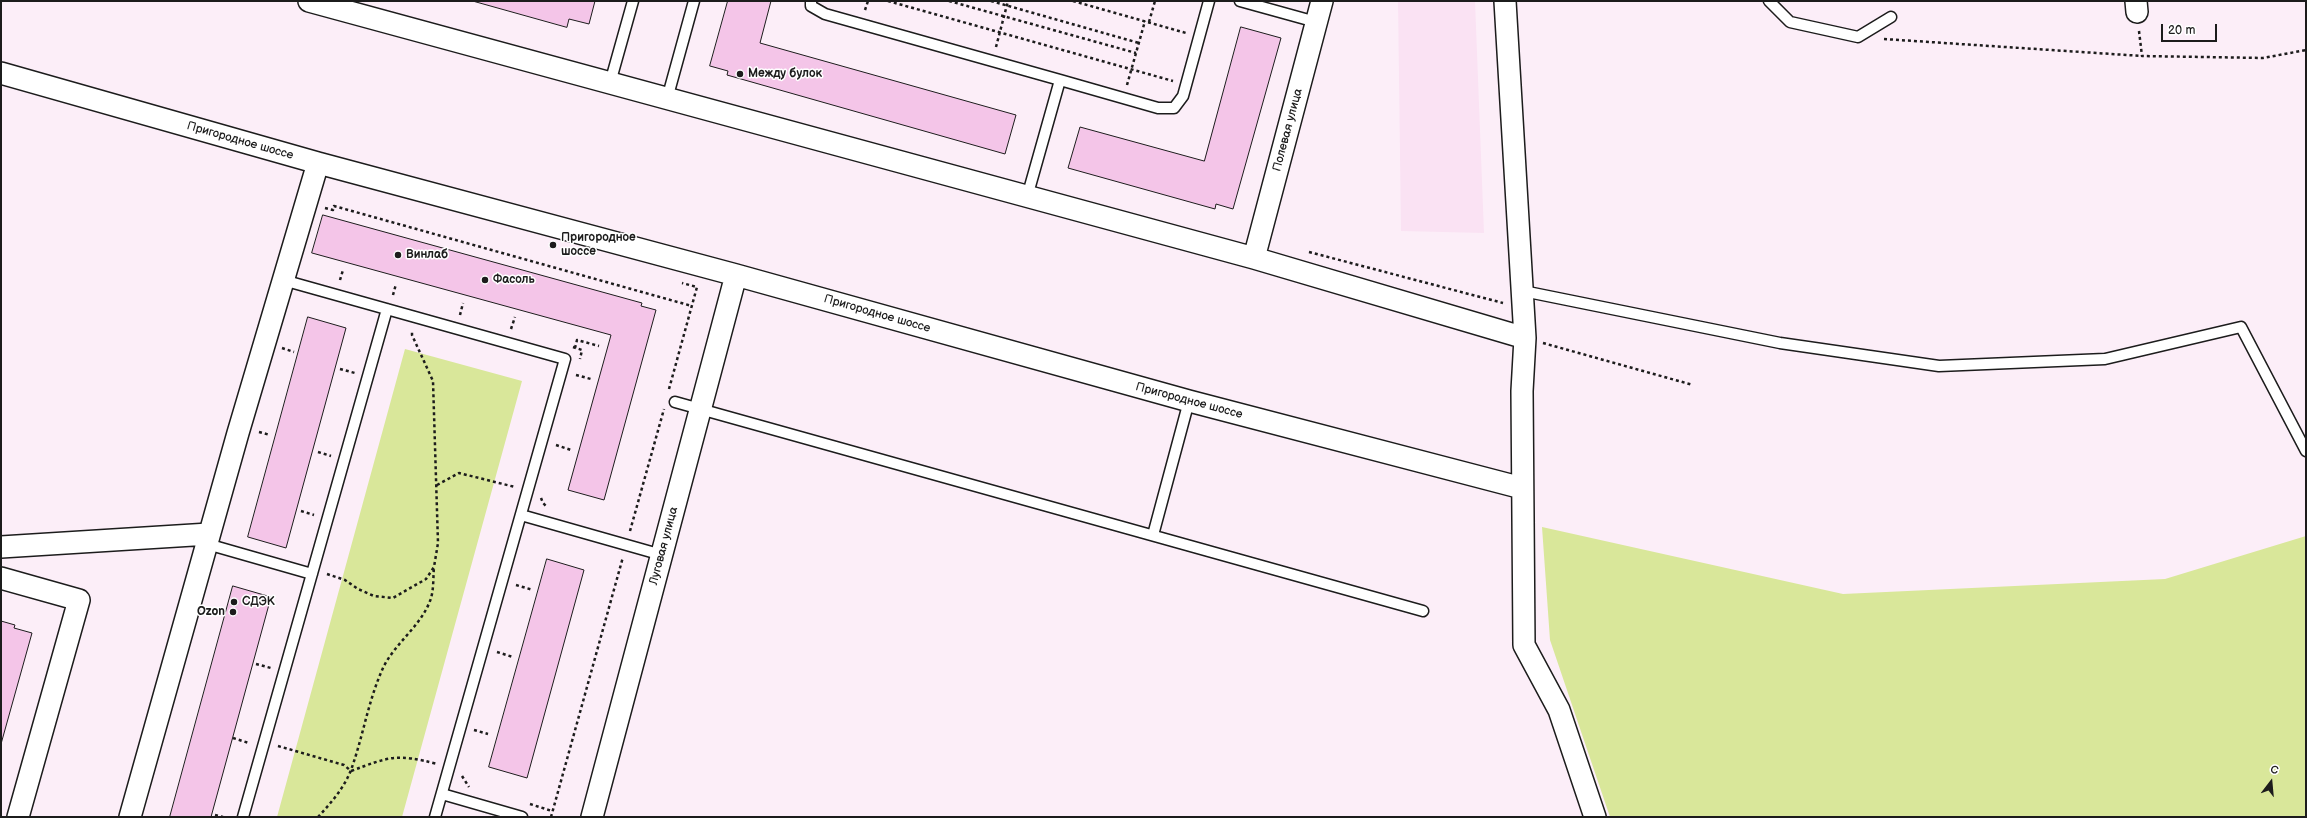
<!DOCTYPE html>
<html>
<head>
<meta charset="utf-8">
<style>
  body { margin:0 }
  #map { position:relative; width:2307px; height:818px; overflow:hidden; background:#fceef8; font-family:"Balsamiq Sans",sans-serif }
  canvas { display:block }
  .frame { position:absolute; inset:0; border:2px solid #1c1c1c; pointer-events:none }
  .north { position:absolute; left:2251px; top:762px; width:40px; height:40px; -webkit-text-stroke:3px #fff; paint-order:stroke; rotate:16deg; font-size:11px; font-weight:700; line-height:16px; text-align:center; color:#1c1c1c }
  .north::after { content:''; display:block; margin:auto; width:14px; height:18px; background:#1c1c1c; clip-path:polygon(50% 0,100% 100%,50% 72%,0 100%) }
  .scale { position:absolute; left:2161px; top:24px; width:56px; height:18px; box-sizing:border-box; border:2px solid #1c1c1c; border-top:0; padding-left:5px; font-size:12px; line-height:14px; white-space:nowrap; color:#1c1c1c; -webkit-text-stroke:3px #fff; paint-order:stroke }
</style>
</head>
<body>
<div id="map">
<canvas width="2307" height="818"></canvas>
<div class="frame"></div>
<div class="north">С</div>
<div class="scale">20 m</div>
</div>
<script>
const context = document.querySelector('canvas').getContext('2d');
context.lineJoin = 'round';
function fillPath(path, color) { context.fillStyle = color; context.fill(path, 'evenodd'); }
function stroke(path, color, width, dash) { context.strokeStyle = color; context.lineWidth = width; context.lineCap = dash ? 'butt' : 'round'; context.setLineDash(dash || []); context.stroke(path); }
function drawText(font, color, halo, rows, align = 'center') {
  context.font = font + ' "Balsamiq Sans",sans-serif'; context.lineWidth = 3; context.setLineDash([]); context.textBaseline = 'middle'; context.strokeStyle = halo; context.fillStyle = color; for (const [text, x, y, turn = 0] of rows) {
    context.save(); context.translate(x, y); context.rotate((+turn || 0) * Math.PI / 180); context.textAlign = isNaN(turn) ? turn : align; if (halo) context.strokeText(text, 0, 0); context.fillText(text, 0, 0); context.restore();
  }
}
fillPath(new Path2D(`
  M1398,1H1475L1484,233L1401,231Z`), '#fae2f3');
fillPath(new Path2D(`
  M405,349L522,381L402,817H277Z
  M1542,527L1843,594L2165,579L2306,536V817H1610L1550,640Z`), '#d9e79a');
const building = new Path2D(`
  M473,1H595L589,24L569,19L567,27Z
  M728,1H771L760,43L1016,115L1005,154L727,75L728,71L710,66Z
  M1241,27L1281,38L1233,209L1216,204L1215,209L1068,168L1080,127L1204,161Z
  M323,215L642,303L641,306L656,310L604,500L568,490L611,335L312,253Z
  M308,317L346,328L286,548L248,537Z
  M547,559L584,570L527,778L489,767Z
  M233,586L271,597L211,817H170Z
  M1,621L15,625L14,628L32,633L1,744Z`);
fillPath(building, '#f4c5e8');
stroke(building, '#1c1c1c', 1);
const lane = new Path2D(`
  M811,1V6L825,14L1060,80L1027,197
  M1240,1L1316,22
  M1769,1L1790,22L1858,37L1891,17
  M1060,80L1158,108H1174L1183,96L1209,1
  M610,83L633,1
  M667,99L694,1
  M283,280L565,359L435,817
  M1523,291L1780,343L1939,366L2105,359L2241,327L2306,451
  M675,402L1423,611
  M521,515L662,555
  M1153,535L1189,401
  M207,544L312,574
  M442,794L522,817
  M243,817L387,309`);
const street = new Path2D(`
  M309,1L1254,258L1525,338
  M1505,1L1525,338L1522,391L1524,645L1559,710L1595,817
  M2136,1L2137,12
  M1,73L318,163L736,275L1189,401L1522,488
  M1254,258L1322,1
  M1,547L209,534
  M1,578L79,600L18,817
  M130,817L238,433L318,163
  M592,817L736,275`);
stroke(lane, '#1c1c1c', 13);
stroke(street, '#1c1c1c', 24);
stroke(new Path2D(`
  M888,1L1173,81
  M949,1L1136,53
  M991,1L1139,43
  M1073,1L1186,33
  M865,10L868,1
  M1149,22L1155,1
  M2139,31L2142,56L2263,58L2306,50
  M1884,39L2142,56
  M996,47L1008,1
  M1127,85L1145,21
  M325,208L333,210L334,206L692,306
  M1309,252L1503,303
  M340,280L343,270
  M393,295L396,284
  M460,315L463,303
  M511,329L515,317
  M1543,343L1693,385
  M573,347L582,350L580,359
  M282,348L294,352
  M575,348L577,340L599,346
  M340,369L355,373
  M576,375L591,379
  M669,389L697,287L682,283
  M259,432L270,435
  M556,445L571,450
  M318,452L331,456
  M437,485L459,473L515,487
  M541,498L543,503L547,507
  M301,511L314,515
  M630,531L664,409
  M327,574L345,580L358,589L374,596L393,598L426,579L434,567L438,543L433,381L412,335V330
  M516,585L533,590
  M497,652L513,657
  M256,664L271,668
  M474,730L488,734
  M233,738L249,743
  M278,746L344,765L351,771C389,757 396,753 437,764
  M462,776L469,787
  M530,804L552,811
  M215,815L223,817
  M318,817C331,803 344,788 351,770C363,737 368,701 383,668C395,643 420,627 430,601C434,591 433,578 434,567
  M551,817L623,557`), '#1c1c1c', 2.5, [3, 3]);
stroke(lane, '#fff', 10);
stroke(street, '#fff', 21);
for (const [x, y, r, color] of [
  [740,74,4,"#1c1c1c"],
  [553,245,4,"#1c1c1c"],
  [398,255,4,"#1c1c1c"],
  [485,280,4,"#1c1c1c"],
  [234,602,4,"#1c1c1c"],
  [233,612,4,"#1c1c1c"]
]) { const dot = new Path2D(); dot.arc(x, y, r, 0, 2 * Math.PI); context.fillStyle = color; context.fill(dot); stroke(dot, '#fff', 1.5); }
drawText('bold 12px', '#1c1c1c', '#fff', [
  ["Между булок",748,74],
  ["Пригородное",561,238],
  ["шоссе",561,252],
  ["Винлаб",406,255],
  ["Фасоль",493,280],
  ["СДЭК",242,602],
  ["Ozon",225,612,"right"]
], 'left');
drawText('12px', '#1c1c1c', '#fff', [
  ["Полевая улица",1288,130,-75],
  ["Пригородное шоссе",240,141,16],
  ["Пригородное шоссе",877,314,16],
  ["Пригородное шоссе",1189,401,15],
  ["Луговая улица",664,546,-75]
]);
</script>
</body>
</html>
